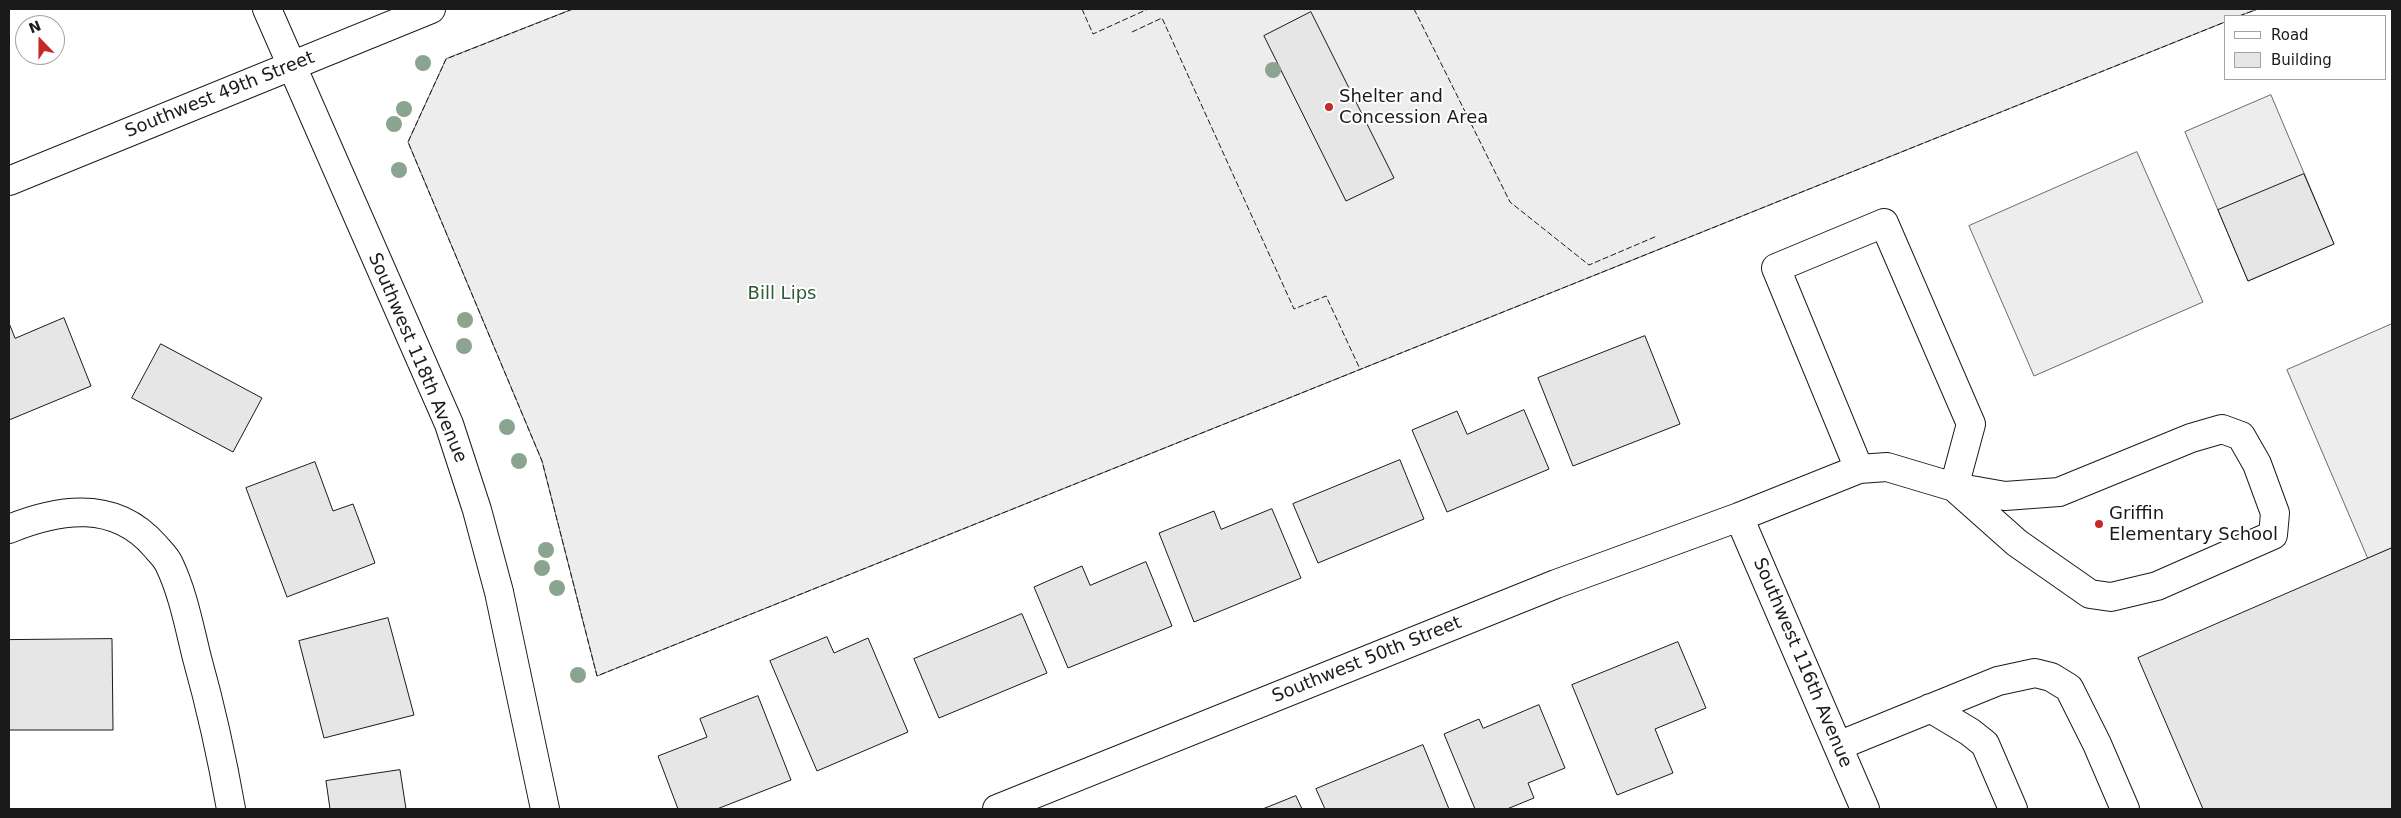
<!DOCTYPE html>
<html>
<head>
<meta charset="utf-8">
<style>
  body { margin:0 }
  #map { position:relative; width:2401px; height:818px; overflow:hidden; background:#fff; font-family:"DejaVu Sans",sans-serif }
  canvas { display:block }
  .frame { position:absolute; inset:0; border:10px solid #1a1a1a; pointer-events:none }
  .legend { position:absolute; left:2224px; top:15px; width:162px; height:65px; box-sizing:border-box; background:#fff; border:1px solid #a3a3a3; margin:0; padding:6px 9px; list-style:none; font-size:15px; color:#1a1a1a }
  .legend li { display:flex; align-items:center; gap:10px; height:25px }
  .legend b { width:25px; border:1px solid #a3a3a3 }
  .north { position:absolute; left:15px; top:15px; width:50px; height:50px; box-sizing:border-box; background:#fff; border:1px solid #a3a3a3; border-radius:50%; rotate:338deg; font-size:14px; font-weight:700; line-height:20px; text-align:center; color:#1a1a1a }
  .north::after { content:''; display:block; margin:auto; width:18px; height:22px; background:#c62828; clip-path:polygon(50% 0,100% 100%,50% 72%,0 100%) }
</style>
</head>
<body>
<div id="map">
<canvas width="2401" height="818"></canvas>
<div class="frame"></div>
<ul class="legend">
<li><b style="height:6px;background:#fff"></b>Road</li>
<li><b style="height:14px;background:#e6e6e6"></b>Building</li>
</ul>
<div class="north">N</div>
</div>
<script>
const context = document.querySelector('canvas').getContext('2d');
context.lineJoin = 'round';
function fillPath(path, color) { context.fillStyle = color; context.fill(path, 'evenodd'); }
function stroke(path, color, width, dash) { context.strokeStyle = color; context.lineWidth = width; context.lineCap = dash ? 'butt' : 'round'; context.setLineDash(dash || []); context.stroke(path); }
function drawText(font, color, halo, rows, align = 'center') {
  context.font = font + ' "DejaVu Sans",sans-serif'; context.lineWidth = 4; context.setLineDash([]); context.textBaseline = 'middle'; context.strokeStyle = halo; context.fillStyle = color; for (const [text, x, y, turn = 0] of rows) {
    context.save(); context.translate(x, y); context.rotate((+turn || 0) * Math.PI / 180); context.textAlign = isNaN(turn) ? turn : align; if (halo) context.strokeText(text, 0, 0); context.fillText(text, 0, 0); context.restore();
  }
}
const built = new Path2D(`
  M573,9H2258L2239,16H2225V22L597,676L542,461L408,142L446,59Z
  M2271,95L2334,244L2248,281L2185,132Z
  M2137,152L2203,302L2034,376L1969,226Z
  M2392,324V548L2368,559L2287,370Z`);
fillPath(built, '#ededed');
stroke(built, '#6a6a6a', 1);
const building = new Path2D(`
  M1311,12L1394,178L1346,201L1264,36Z
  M2304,174L2334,244L2248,281L2218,210Z
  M64,318L91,386L9,420V323L15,338Z
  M1645,336L1680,424L1573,466L1538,378Z
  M161,344L262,398L233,452L132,398Z
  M1524,410L1549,469L1447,512L1412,430L1457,411L1467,434Z
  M1400,460L1424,519L1318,563L1293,504Z
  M315,462L333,511L353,504L375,563L287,597L246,488Z
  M1272,509L1301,578L1194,622L1159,533L1214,511L1221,529Z
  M2392,548V809H2203L2138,658Z
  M1146,562L1172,626L1068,668L1034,587L1082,566L1090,585Z
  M1022,614L1047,673L939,718L914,659Z
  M388,618L414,715L324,738L299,641Z
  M827,637L834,653L868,638L908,732L817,771L770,661Z
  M112,639L113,730H9V640Z
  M1678,642L1706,708L1655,729L1673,773L1617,795L1572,685Z
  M758,696L791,780L717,809H678L658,756L707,737L700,719Z
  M1539,705L1565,768L1528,783L1534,798L1507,809H1475L1444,734L1479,719L1483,728Z
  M1423,745L1449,809H1325L1316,789Z
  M400,770L406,809H330L326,781Z
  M1296,796L1302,809H1263Z`);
fillPath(building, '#e6e6e6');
stroke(building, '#1a1a1a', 1);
const minor = new Path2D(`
  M267,9L449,424L477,510L499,592L545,809
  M9,181L431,9
  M1859,469L1887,467L1954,487L2005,496L2059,492L2191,438L2222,429L2241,436L2257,464L2275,513L2273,535L2157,586L2111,597L2090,594L2017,543L1954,487
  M1739,517L1865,809
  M9,529C60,508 115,500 155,546C159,551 166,557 169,564C183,593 189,626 197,658C211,708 222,758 231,809
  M1930,708L1970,732L1985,744L2013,809
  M1838,746L1998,681L2035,673L2051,677L2069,688L2097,744L2125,809
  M997,809L1556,584L1739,517L1859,469L1776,268L1884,223L1971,424L1954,487`);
stroke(minor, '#1a1a1a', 30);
stroke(minor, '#fff', 28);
stroke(new Path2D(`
  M573,9L446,59L408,142L542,461L597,676L2225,22
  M1082,9L1093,34L1148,9
  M1414,9L1510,202L1589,265L1657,236
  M2239,16L2258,9
  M1132,32L1162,18L1294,309L1326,296L1360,369`), '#1a1a1a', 1, [6, 2.5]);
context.fillStyle = '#8aa48f';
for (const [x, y] of [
  [423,63],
  [1273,70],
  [404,109],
  [394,124],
  [399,170],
  [465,320],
  [464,346],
  [507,427],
  [519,461],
  [546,550],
  [542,568],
  [557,588],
  [578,675]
]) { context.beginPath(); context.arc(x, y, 8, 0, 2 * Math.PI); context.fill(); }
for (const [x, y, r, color] of [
  [1329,107,5,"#c62828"],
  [2099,524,5,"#c62828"]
]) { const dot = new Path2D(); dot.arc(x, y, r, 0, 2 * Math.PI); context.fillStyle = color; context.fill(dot); stroke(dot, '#fff', 2); }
drawText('18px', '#1a1a1a', '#fff', [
  ["Southwest 49th Street",220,95,-22],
  ["Southwest 118th Avenue",417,358,67],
  ["Southwest 50th Street",1367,660,-22],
  ["Southwest 116th Avenue",1802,663,67]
]);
drawText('18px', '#1a1a1a', '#fff', [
  ["Shelter and",1339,97],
  ["Concession Area",1339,118],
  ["Griffin",2109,514],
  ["Elementary School",2109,535]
], 'left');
drawText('18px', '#2b5a34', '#fff', [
  ["Bill Lips",782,294]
]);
</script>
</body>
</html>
